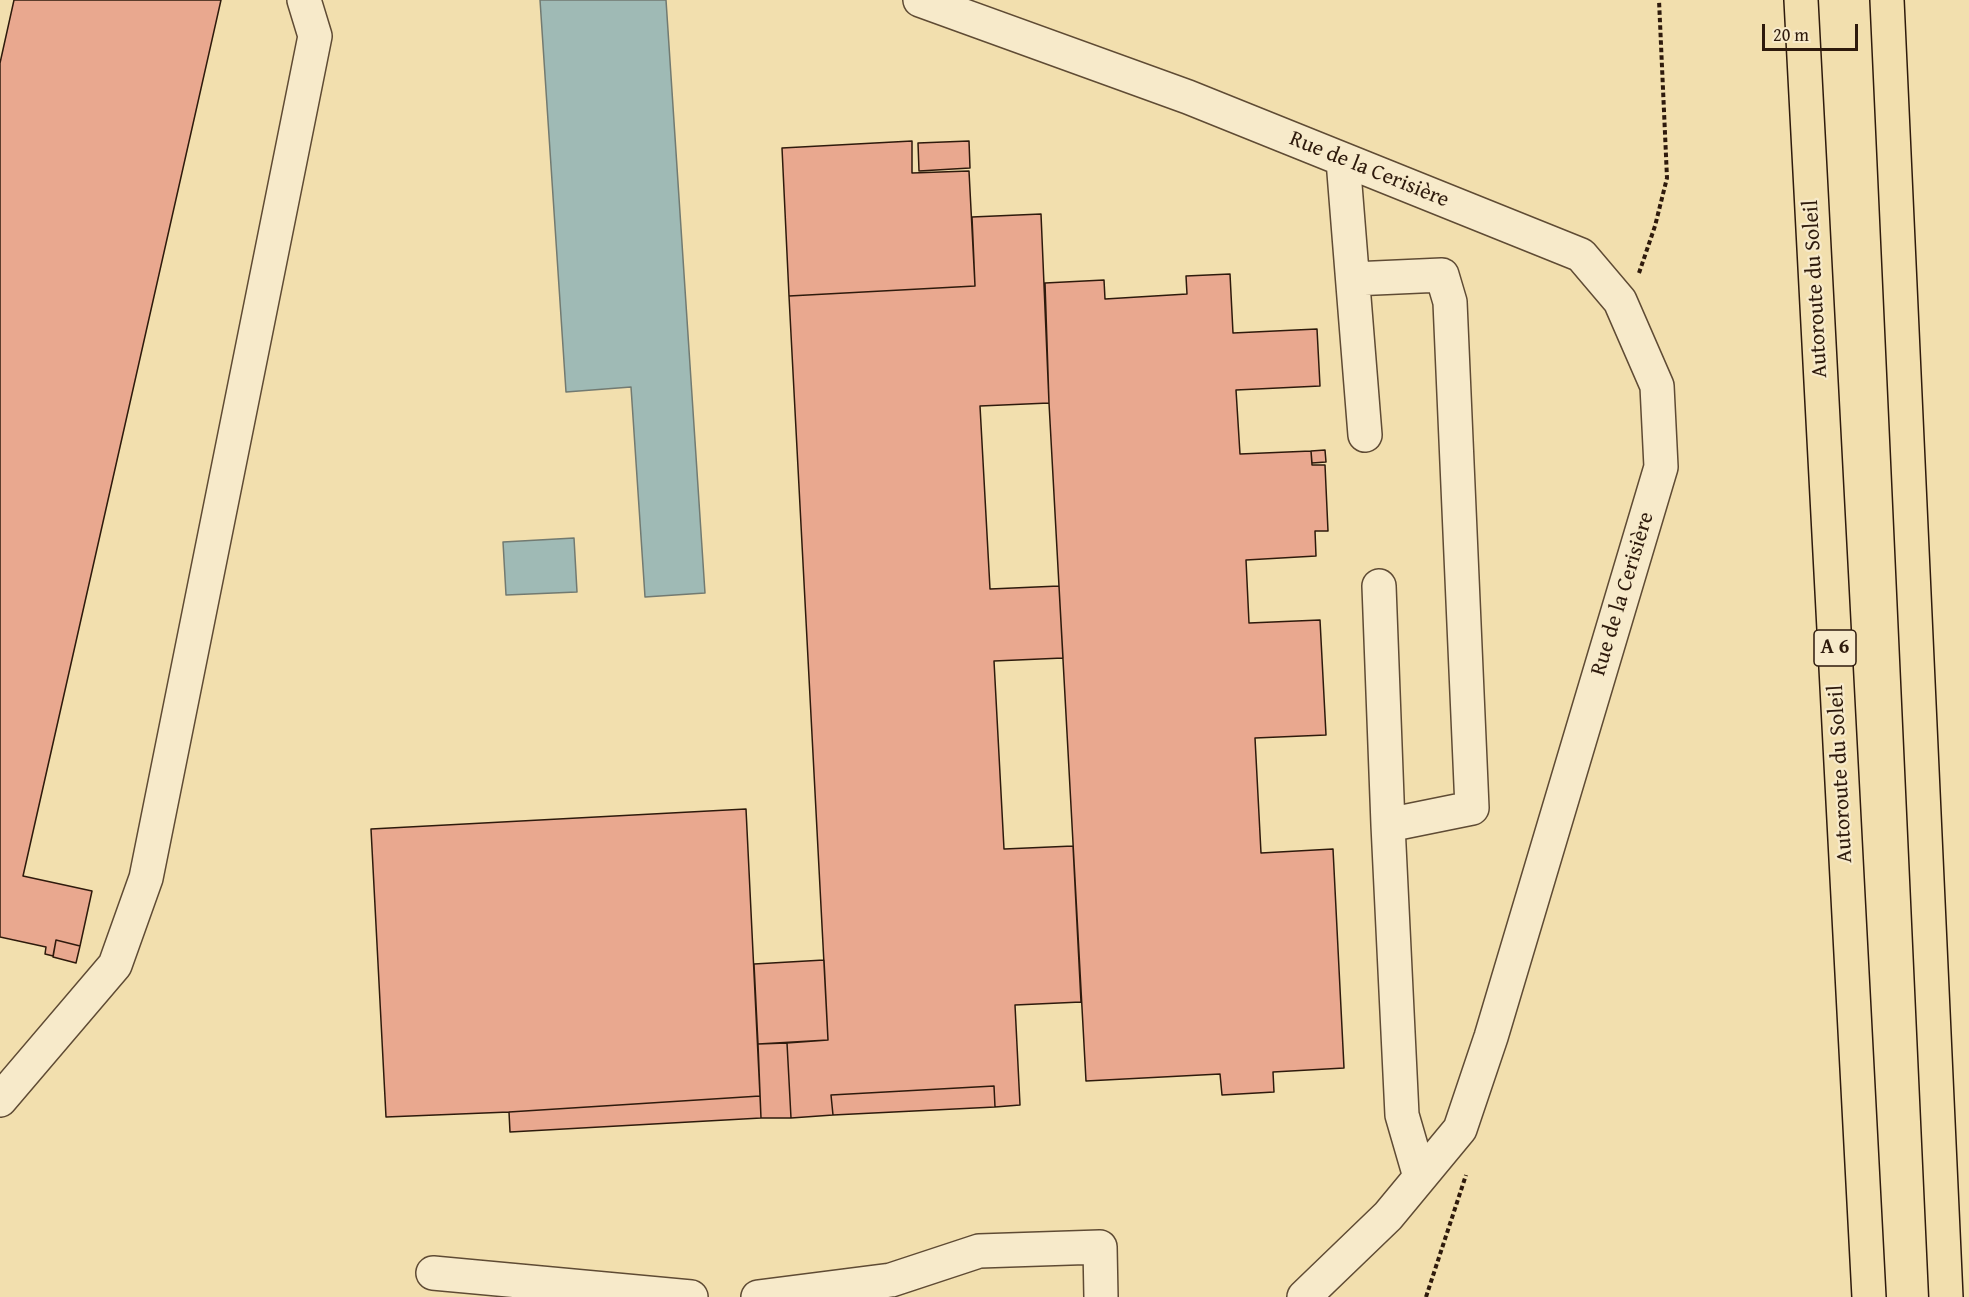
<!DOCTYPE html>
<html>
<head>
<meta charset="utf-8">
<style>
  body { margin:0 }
  #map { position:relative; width:1969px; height:1297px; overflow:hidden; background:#f2dfae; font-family:"Gentium Book Plus",serif }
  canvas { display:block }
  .scale { position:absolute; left:1762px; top:24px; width:96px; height:27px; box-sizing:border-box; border:3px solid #2e1a0c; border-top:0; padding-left:8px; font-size:18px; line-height:21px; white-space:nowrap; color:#2e1a0c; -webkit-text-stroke:4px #f7eaca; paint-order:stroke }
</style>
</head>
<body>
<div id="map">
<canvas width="1969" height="1297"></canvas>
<div class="scale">20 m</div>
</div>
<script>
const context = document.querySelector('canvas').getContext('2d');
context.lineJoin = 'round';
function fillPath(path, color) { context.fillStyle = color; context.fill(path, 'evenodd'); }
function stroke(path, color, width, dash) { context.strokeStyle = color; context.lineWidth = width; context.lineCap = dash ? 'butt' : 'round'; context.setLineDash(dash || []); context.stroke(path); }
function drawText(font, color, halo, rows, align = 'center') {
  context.font = font + ' "Gentium Book Plus",serif'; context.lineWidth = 4.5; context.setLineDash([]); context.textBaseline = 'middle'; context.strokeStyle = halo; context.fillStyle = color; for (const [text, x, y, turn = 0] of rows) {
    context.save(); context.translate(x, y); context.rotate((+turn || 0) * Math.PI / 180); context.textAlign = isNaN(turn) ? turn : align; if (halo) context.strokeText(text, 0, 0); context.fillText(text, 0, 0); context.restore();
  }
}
const water = new Path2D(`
  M540,0H666L705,593L645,597L631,387L566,392Z
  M574,538L577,592L506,595L503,542Z`);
fillPath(water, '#9fbab5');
stroke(water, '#727a71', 1.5);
const building = new Path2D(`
  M14,0H221L23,876L92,891L80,946L56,940L53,956L45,954L46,947L0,937V63Z
  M912,141V173L969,171L975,286L789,296L782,148Z
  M969,141L970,168L919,171L918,143Z
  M1041,214L1049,403L980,406L990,589L1059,586L1063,658L994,661L1004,849L1073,846L1081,1002L1015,1005L1020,1105L995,1107L994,1086L831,1095L833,1115L791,1118L787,1043L828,1040L789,296L975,286L972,217Z
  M1230,274L1233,333L1317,329L1320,386L1236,390L1240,454L1311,451L1312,465H1325L1328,531H1315L1316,556L1246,560L1249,623L1320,620L1326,735L1255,738L1261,853L1333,849L1344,1068L1273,1072L1274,1092L1222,1095L1220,1074L1086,1081L1049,403L1045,283L1104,280L1105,299L1187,294L1186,276Z
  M1325,450L1326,462L1312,463L1311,451Z
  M746,809L760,1096L509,1112L386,1117L371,829Z
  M56,940L80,946L76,963L53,957Z
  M824,960L828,1040L758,1044L754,964Z
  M787,1043L791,1118H761L758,1044Z
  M994,1086L995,1107L833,1115L831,1095Z
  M760,1096L761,1118L510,1132L509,1112Z`);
fillPath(building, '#e9a88f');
stroke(building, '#2e1a0c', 1.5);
const minor = new Path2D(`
  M920,0L1188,97L1581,255L1620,301L1657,386L1661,467L1491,1037L1460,1129L1388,1216L1304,1297
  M1343,160L1365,435
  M1353,279L1442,275L1450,302L1472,808L1388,825L1402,1115L1420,1177
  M1379,586L1388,825
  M0,1100L115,965L146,878L315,36L304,0
  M433,1273L691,1297
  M758,1297L891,1280L979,1251L1100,1247L1101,1297`);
const highway = new Path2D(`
  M1801,0L1869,1297
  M1887,0L1946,1297`);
stroke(minor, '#5f4b34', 36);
stroke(highway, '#2e1a0c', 36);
stroke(new Path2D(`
  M1639,273L1655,226L1667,178L1659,0
  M1426,1297L1466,1175`), '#2e1a0c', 4, [4.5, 3]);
stroke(minor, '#f7eaca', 33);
stroke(highway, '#f2dfae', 33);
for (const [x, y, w] of [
  [1835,648,42]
]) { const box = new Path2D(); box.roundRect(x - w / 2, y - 18, w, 36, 4.5); context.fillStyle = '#f7eaca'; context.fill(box); stroke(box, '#2e1a0c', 1.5); }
drawText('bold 21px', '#2e1a0c', null, [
  ["A 6",1835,648]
]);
drawText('22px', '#2e1a0c', '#f7eaca', [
  ["Rue de la Cerisière",1369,170,22],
  ["Autoroute du Soleil",1816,289,-93],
  ["Rue de la Cerisière",1623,594,-73],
  ["Autoroute du Soleil",1841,774,-93]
]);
</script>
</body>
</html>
